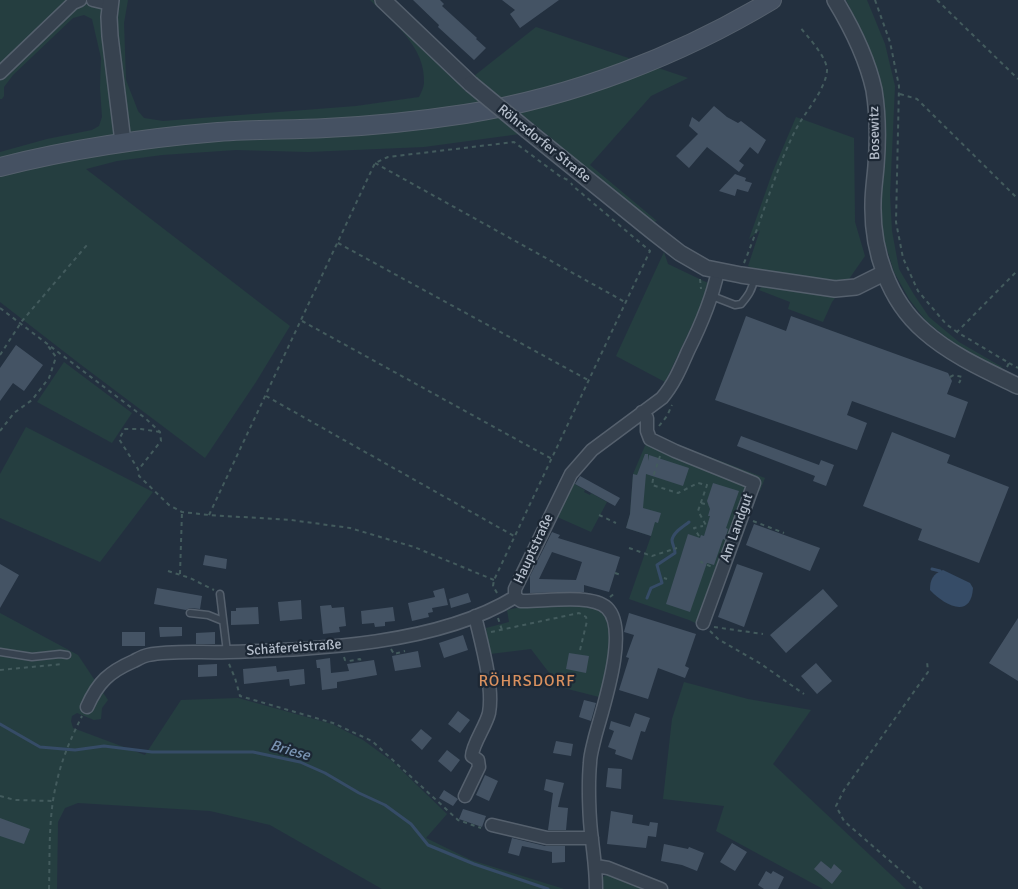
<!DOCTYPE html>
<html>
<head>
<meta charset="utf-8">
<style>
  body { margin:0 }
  canvas { display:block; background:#23303f }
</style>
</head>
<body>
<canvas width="1018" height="889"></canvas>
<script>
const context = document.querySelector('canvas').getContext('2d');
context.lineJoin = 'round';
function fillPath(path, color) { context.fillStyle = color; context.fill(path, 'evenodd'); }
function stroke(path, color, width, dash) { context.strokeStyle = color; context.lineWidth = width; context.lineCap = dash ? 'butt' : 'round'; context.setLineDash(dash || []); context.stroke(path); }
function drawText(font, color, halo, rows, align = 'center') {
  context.font = font + ' Signika,sans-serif'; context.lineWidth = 4.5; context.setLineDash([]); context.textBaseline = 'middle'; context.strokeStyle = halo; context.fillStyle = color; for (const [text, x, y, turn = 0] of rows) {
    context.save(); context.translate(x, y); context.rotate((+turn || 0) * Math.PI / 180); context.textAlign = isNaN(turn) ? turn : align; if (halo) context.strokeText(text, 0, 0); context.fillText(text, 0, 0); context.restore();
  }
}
fillPath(new Path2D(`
  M0,0H128L124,23L126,80L138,111L144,118L163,121L356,106L419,97C421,93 424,87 424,83C426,47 393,22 370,0H373L461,85L474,76L536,27L688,78L651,96L590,165L657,221L653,222L642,216L555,145L551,138L478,79L463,89L520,134L424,147L308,152L236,150L162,155L117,161L86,169L290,326L256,382L205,458L80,364L0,302V152L47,139L92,130L99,126L102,117L100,88L101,58L92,19L84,15L73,18L13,75L4,87V96L2,99H0Z
  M846,0H867L885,44L895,86L890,195L892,231L899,269L913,293L929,317L959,342L1002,367L1001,369L956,345L926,321L909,299L894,272L882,233L872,57L859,26Z
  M796,117L854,138L855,222L865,256L849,279C818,284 786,275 755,270L748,266L760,230L749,239L773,171Z
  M664,252L668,264L708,283L704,300L665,382L616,356Z
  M763,285L839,293L832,302L823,322L788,309L790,302L759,290Z
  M64,362L132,413L112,443L37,402Z
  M26,427L153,492L100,562L0,518V474Z
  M650,434L765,478L760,491L756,492L706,628L689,620L629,599L651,536L626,528L630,514L633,474Z
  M573,483L585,490L584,492L590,495L591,493L607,502L591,532L555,516Z
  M556,605C569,605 586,602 598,609C619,622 607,678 599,697L560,687L531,649L490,654L486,628L509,622L507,610L521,607Z
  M0,613L78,655L108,700L102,708L101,719L94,720L77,713L72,716L71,721L73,728L145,755L181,700L238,698L332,724L363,740L393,762L447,814L426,838L471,860L564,889H382L270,825L210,811L78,803L65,808L58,822L57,889H0Z
  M684,682L748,699L811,710L773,764L906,889H823L716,831L724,806L663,799L672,719Z
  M608,874L651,889H603V877Z`), '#253e40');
fillPath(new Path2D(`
  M943,570L970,583L973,588C971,620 944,605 930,590C930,579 933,574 943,570Z`), '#364c67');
stroke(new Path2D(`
  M932,569L940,571
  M647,598L651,588L662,583L657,565L675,553C675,548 672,544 672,540C673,532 683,527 689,522
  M0,724L40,747L75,750L104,746L152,752H253L300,762L325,773L359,793L385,805L411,824L428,845L474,864L548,889`), '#364c67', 3);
fillPath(new Path2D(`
  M413,0H440L444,4L442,6L477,38L476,39L486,48L474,60L438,27L439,25Z
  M502,0H559L520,28L510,14L515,10Z
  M714,106L727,117L738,123L741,121L766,140L758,154L750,147L739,161L744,165L739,172L707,147L689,168L676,156L698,134L689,126L692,117L699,122Z
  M735,174L746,178L745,181L752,183L748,192L737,189L735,196L719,191Z
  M746,316L786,331L791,316L948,373L952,381L947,394L968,402L955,438L852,401L847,415L867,423L857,450L715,400Z
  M16,345L43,365L24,391L13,383L0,401V368Z
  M892,432L950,455L947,463L1009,487L979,563L918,540L922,529L863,506Z
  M741,436L819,465L821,460L834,465L826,486L813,481L815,476L737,446Z
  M645,454H648V461L649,455L689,468L683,486L646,474L643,508L661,513L658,523L655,522L651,536L626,528L630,514L633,474L637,475Z
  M580,476L620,498L615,506L575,484Z
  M713,483L739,491L726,528L728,529L725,540L723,539L714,565L707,563L690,612L666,604L688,534L700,538L701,535L704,536L710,516H708L710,509L707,501Z
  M754,524L820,548L810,571L746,545Z
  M552,532L560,535L558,538L620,557L609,592L584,585V592L530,593V576ZM552,552L582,562L576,580L539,579Z
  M205,555L227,559L226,569L203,565Z
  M0,564L19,575L0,608Z
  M737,564L763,573L744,627L718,617Z
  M157,588L202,596L200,609L190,608L186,610L154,604Z
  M444,588L448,605L432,608L433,612L428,613L429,617L412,621L408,603L435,597L433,591Z
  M823,589L838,606L786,653L770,635Z
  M468,593L471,602L451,608L449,599Z
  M301,600L302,619L280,621L278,602Z
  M331,605L332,608L344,607L346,626L339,627L340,632L323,634L320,606Z
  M258,607L259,624L231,625V611H236V608Z
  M393,607L395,621L385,622V626L375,627L374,623L362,624L361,611Z
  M629,613L696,634L685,666L689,668L685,678L658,668L648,699L619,690L629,658L626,657L634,635L624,632Z
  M1018,618V681L989,663Z
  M159,627H182V636L160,637Z
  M122,632H145V646H122Z
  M215,632V644H196V633Z
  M463,635L468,650L444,658L439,643Z
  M418,651L421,667L395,671L392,656Z
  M569,653L589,656L586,673L566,669Z
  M330,658L331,673L349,671L347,664L374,660L377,675L337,682V688L322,690L320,668H317L316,660Z
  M816,663L832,681L817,694L801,676Z
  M217,664V676L198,677V665Z
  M276,666L277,672L304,669L305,684L290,686L289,679L244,684L243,669Z
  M584,700L596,703L591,721L579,717Z
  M458,711L470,720L460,733L448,724Z
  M635,713L650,718L645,732L641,731L632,760L615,754L616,750L608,747L614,731L609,729L611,721L630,727Z
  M421,729L432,738L422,750L411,740Z
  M556,741L573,744L571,756L553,753Z
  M447,750L460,760L451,772L438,761Z
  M608,768L622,769L621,789L606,787Z
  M485,775L498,781L489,801L476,795Z
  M546,779L564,783L558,807L568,808L566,830H548L553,793L544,790Z
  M444,790L458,799L453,806L439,798Z
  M463,809L486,816L482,827L459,819Z
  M611,811L633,815L632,823L649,826L650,822L658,823L656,837L648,836L646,848L607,844Z
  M0,818L30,829L24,844L0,836Z
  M512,838L545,846H565V862L552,863V852L522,846L519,856L508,853Z
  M732,843L747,852L735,871L720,862Z
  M664,844L688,849L689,847L704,853L697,871L682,865L661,861Z
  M821,861L831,869L834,864L842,871L832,884L814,869Z
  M766,871L771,874L773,871L784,877L778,889H764L758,885Z`), '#445364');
const service = new Path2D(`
  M712,296L735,305L741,304C748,296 753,289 754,278
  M220,594L227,652
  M190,613L208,615L223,621
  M0,652L32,657L60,654L67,655`);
const minor = new Path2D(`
  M93,0L110,4
  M0,73L73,3L80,0
  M642,412L647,418V431L650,439L675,451L754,483L703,623
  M515,597V589L571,474L592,450L662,398C674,384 681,367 688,351C701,325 712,299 718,271
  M515,597L521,601C542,602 591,593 607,608C630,630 602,710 595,737C593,746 590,755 590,763C588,784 589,819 592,840C594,858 596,870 596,889
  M87,707C98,682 109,672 134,661C138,659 143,656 148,655C174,650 202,653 228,652C318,649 437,645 515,597
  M465,796L479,767L478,760L472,756C472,745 486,726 489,713C494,686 481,642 475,616
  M492,825L547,838H592
  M596,866L608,868L661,889`);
const tertiary = new Path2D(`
  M111,0L109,17L110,36L123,142
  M383,0L471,84
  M835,0C852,28 867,58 874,90C878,115 878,141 876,166C875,179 873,191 873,204C872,250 888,300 924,331C951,355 985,370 1018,386
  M528,131L653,232L680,253L706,268L741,275L835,289L856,287L884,273`);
const secondary = new Path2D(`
  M0,167C71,149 144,138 218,132C253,129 290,130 326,128C372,126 419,121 465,114C573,97 679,56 772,0`);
stroke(service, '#55606d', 9);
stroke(minor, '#55606d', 15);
stroke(tertiary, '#55606d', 18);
stroke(secondary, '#55606d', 20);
stroke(new Path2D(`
  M875,0L890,42L899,86L896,222L903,258L918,291L946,324L957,332
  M937,0L1018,79
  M900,94L917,99L1018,199
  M375,163L625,302
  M338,243L588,380
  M744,263C762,220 774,173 795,131C804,113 825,91 827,71C828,58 807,36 799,26
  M700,279L701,289
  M0,308L145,418L160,432L161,441L139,469
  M302,321L552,459
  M0,355L22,321L87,245
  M1009,363L1018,368
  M1007,367L1009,363L957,332L1018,270
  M950,377L954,375L962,377L959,383
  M266,396L514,536
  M659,426L667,416L672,405
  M0,431L14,413L32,400L49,378L56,357L48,346
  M160,432L141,429H125L119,439L138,469L139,476L169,505L182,512L209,515L291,520L350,528L414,547L494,580
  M660,456L654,474L652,485L678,493L698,483L707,485L698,511L707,527
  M701,503L709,505
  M209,515L375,163L388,157L514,142L561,177L568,180
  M599,515L616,523
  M753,521L784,533
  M699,536L694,528L703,526
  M629,548L652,556L677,548
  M702,561L701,562L712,567
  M168,571L190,578L214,590
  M615,573L621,575
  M180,574L182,512
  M664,578L667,579
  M497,593L493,586L494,580L650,251L573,186L571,183
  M610,597L615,593
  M498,618L502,630
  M714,627L763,634
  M710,631L718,639L761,664L804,694
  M491,632L579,613L586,617L587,621L580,650
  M391,649L394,654L405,651
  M344,657L345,660L349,661L360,659L361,662
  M229,664L235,678L240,696L333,723L372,741L458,820L481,828
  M0,670L63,664
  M0,796L15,800L53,801
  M49,889C50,854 48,815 57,781C62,758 72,736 82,716
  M922,889L844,821L836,806L844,790L928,672L927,661`), '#435b5d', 2, [4, 4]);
stroke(service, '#37424f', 6);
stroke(minor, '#37424f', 12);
stroke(tertiary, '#37424f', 15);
stroke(secondary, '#455162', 18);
const tertiaryBridge = new Path2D(`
  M471,84L528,131`);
stroke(tertiaryBridge, '#55606d', 18, []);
stroke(tertiaryBridge, '#37424f', 15);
drawText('14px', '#b4bdca', '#1c2734', [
  ["Bosewitz",875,133,-91],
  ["Röhrsdorfer Straße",544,144,39],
  ["Am Landgut",737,528,-70],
  ["Hauptstraße",534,549,-65],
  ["Schäfereistraße",294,648,-4]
]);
drawText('italic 15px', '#7a94b3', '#1c2734', [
  ["Briese",290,751,16]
]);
context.letterSpacing = '1px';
drawText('16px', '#da915f', '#1c2734', [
  ["RÖHRSDORF",527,682]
]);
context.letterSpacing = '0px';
</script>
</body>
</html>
